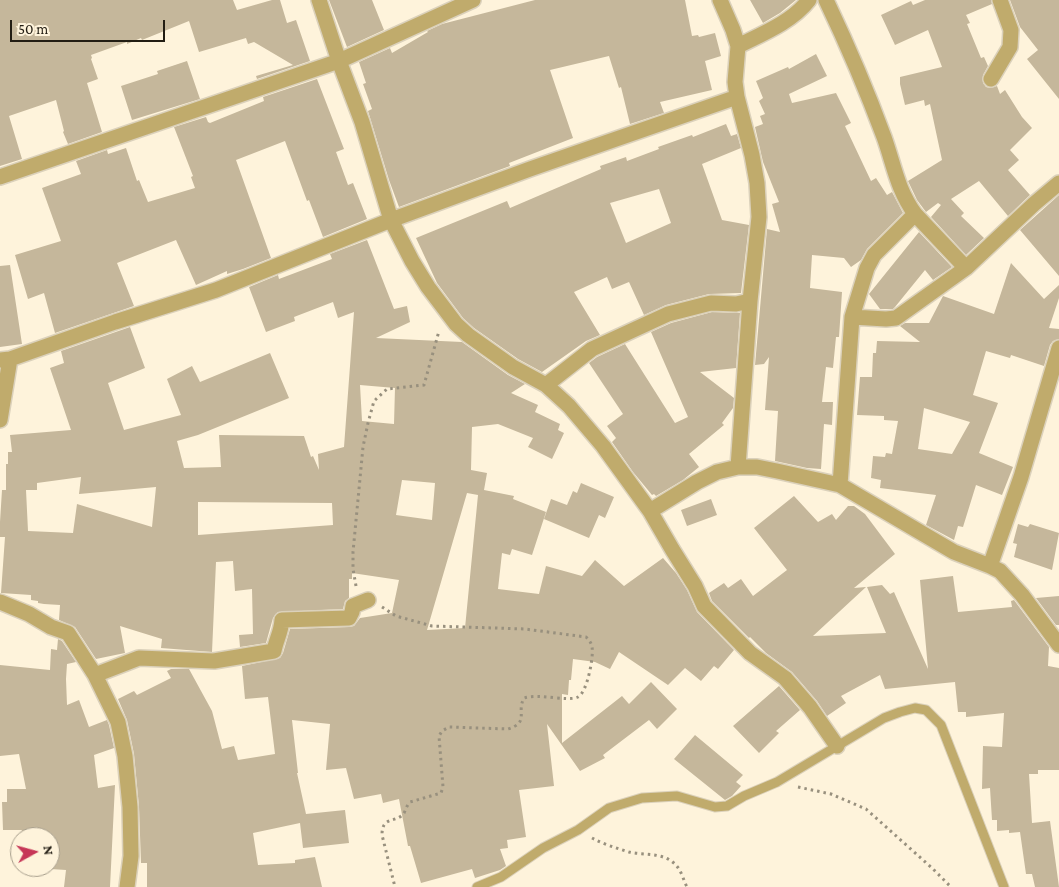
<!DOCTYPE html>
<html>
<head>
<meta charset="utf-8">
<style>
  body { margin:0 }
  #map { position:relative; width:1059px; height:887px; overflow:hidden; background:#fef3db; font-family:"Crimson Pro",serif }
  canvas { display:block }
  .north { position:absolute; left:10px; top:827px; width:50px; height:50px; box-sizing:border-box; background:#fef3db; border:1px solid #a69d8b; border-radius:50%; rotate:83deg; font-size:14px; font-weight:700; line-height:20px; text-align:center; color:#221d13 }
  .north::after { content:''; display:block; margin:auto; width:18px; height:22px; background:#c63657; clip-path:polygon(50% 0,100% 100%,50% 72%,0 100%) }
  .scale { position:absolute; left:10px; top:20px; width:155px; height:22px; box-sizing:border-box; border:2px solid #221d13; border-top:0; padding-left:6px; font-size:15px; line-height:18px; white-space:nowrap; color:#221d13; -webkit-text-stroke:4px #fef3db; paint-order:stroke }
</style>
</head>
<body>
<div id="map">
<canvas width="1059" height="887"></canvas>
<div class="north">N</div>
<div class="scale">50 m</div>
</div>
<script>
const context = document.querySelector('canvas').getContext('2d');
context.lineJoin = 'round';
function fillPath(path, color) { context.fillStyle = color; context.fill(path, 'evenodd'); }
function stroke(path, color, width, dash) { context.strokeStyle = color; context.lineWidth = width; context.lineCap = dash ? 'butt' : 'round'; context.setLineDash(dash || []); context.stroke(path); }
fillPath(new Path2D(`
  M0,0H233L237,10L272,0H280L287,23L296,20L310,61L257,79L256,76L293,65L254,42L248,44L246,38L199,52L189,21L142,40L141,38L127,44V42L91,55L92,58L91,59L98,79L87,83L102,132L68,144L63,132L64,131L56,100L9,116L22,159L0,166Z
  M329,0H372L384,30L347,47Z
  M535,0H685L692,36L698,35L699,37L715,33L721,56L705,61L712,90L660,102L664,113L630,124L621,87L619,88L609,56L550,70L573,138L509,163L510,166L399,207L389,180L368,111L372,109L363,84L366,83L359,62L390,48L392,53L428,32L427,31L442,24Z
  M750,0H796L780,13L763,23Z
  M925,0H991L992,4L966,15L970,23L967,24L981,58L984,57L988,66L983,75V83L986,87L990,88L997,86L1000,94L1005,90L1022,117L1032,128L1010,150L1019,160L1008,170L1030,195L1008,216L979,181L951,199L964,213L961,216L984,238L966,255L931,217L941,205L938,203L926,212L917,200L908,181L942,160L930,104L925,106L924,100L905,105L900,84V77L942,67L928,30L895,45L881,15L911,1L913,5Z
  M1010,0H1059V99L1027,59L1038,50L1020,27Z
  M816,54L827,76L789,94L792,103L836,93L851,123L845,126L871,181L876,178L887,195L892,192L903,213L867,249L861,260L851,267L844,258L812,255L810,288L842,292L839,337H836L833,368L826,367L822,402H833L832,425L824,424L821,469L807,468L775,461L778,411L765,410L769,357L764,364L755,365L767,229L780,232L772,204L779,202L763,162L755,127L763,124L760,116L765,114L759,101L763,98L756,81L788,67L789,69Z
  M187,61L200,99L132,120L121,86L158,74L157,71Z
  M317,79L344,149L336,152L348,185L353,183L367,219L323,237L309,200L307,201L285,141L236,160L271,258L243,269L227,274V271L196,285L176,240L117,263L134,306L55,333L44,293L28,299L15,255L61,241L42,188L81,174L76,161L107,150L108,154L126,148L137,181L139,180L148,202L195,188L191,177L193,176L174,127L206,117L208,122L210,123L264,101L263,97Z
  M726,124L731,136L737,134L741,148L702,164L722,220L749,225L741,293L709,294L666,305L644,315L629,282L612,289L607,277L574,292L600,335L586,341L542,372L518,359L474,328L463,318L437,283L416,238L507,201L510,208L601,169L600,166L626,157L627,161L659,149L658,147L692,135L693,137ZM659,189L671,223L626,243L610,203Z
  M1059,195V276L1020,230Z
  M919,232L952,267L933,280L925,270L895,307L893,309H880L869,294Z
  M367,240L394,309L407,306L410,322L376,338L462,342L508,375L525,384L511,393L538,405L535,412L560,424L558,430L564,433L552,459L528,447L533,438L498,424L472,427L471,470L487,473L484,490L514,496L513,499L546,512L532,555L512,549L510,555L502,553L498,589L539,594L546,566L582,576L595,560L624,586L663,558L676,573L687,590L697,612L734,650L718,669L714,666L701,681L685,668L668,685L619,652L610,669L595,662L573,659L571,680H569L568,695L562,694V743L622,696L629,704L651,682L677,709L657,729L649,720L603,755L605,758L580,771L547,724L554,786L519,790L526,837L507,840L508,848L500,849L506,866L500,870L475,878L472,869L421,883L410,846H408L399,799L383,803L381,794L354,799L346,768L326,770L330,724L292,720L298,773H297L306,814L345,810L349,843L303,848L300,823L253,833L258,865L295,863V860L315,857L322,887H147V863H141L139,807L134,754L127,720L118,699L134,691L137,695L171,678L167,671L171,669H189L212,711L222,749L234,746L238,760L275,754L268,697L245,699L242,666L280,658L283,653L290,629L349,627L354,626L360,618L392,613L399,580L352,573V579H349V598L345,601L343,609L278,612L273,618L266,643L240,647L239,635L253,634L252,589L235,591L233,561L216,562L212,652L161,648L162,639L120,626L125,653L96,659L75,627L59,620L60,605L44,604L38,603V601L31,600V595L1,593L5,537H0V522L2,490H6V464H8V452H12L10,435L71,430L50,368L64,363L61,351L130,327L145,368L108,383L124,430L181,415L167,379L192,366L200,382L270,353L289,398L198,435L177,441L184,468L221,467L219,435L304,436L311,457L313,456L319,470L318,454L344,447L354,312L338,318L333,302L294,317L295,321L266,332L249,287L278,275L279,279L332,259L330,254ZM360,385L395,388L394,424L362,421ZM81,477L79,494L156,487L152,527L77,504L73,533L28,531L26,490H37V483ZM402,480L435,483L432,520L396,515ZM467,493L478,495L465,628L427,630ZM198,502L332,503L333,525L198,535Z
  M1011,263L1044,299L1059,285V298L1049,328L1059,329V339L1053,341L1050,345L1044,366L1011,355L1010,358L986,351L973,395L998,403L979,453L1013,467L1002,495L976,485L963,527L958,526L954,540L926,525L936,495L880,488L881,480L871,478L873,456L885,457L886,453L892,454L898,421L884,420V416L857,415L860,377H872L873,353H876L877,341L920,342L900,326L905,323H929L943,296L994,314ZM924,408L970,422L952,454L918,449Z
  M10,265L22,344L0,347V266Z
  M712,312L740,313L736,368L700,372L734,398L733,408L722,423L724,425L689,454L699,467L683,480L656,496L654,494L652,495L633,472L612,442L616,438L607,426L623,414L589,363L597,357L625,344L675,423L688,417L651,332L671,323Z
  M581,483L614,497L605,518L599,515L589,538L544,519L551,499L567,505L573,491L577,493Z
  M794,496L818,522L832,514L836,520L848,506H854L865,514L895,554L854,588L866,587L813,636L886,633L867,587L882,585L890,594L894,592L928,669L920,580L953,576L958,612L1012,607L1011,601L1014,600L1049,647L1048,666L1059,668V770H1038V774H1029L1032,823L1050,821L1059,887H1035L1032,874H1026L1020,832L1009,833V830L997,831V820H992L990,788L982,789L983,746L1002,747L1004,713L966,717V712H958L955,682L885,689L880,675L841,696L846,703L827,716L817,701L792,672L766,653L750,637L749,638L712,601L709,593L724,583L728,588L741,579L753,596L787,570L754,528Z
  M711,499L717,515L687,526L681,510Z
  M1018,524L1028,527L1030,524L1059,533L1052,570L1014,557L1017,544L1013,543Z
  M1059,596V625H1056L1036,598Z
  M58,639L62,641L76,662L67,664L66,679L67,705L79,700L89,727L107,720L109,725L114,748L94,755L98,788L115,785L110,887H64L66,870L20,867V860V867H50V837H21L22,830H3L2,802H7V789H26L19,754L0,756V665L50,670L51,649L57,650Z
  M779,686L800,710L776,731L779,733L759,753L733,726Z
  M695,735L743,775L736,782L741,786L732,796L725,800L674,759Z`), '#c5b79b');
const lane = new Path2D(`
  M477,887L501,877L543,848L578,830L609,808L642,798L677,796L715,807L727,806L744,796L777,782L884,718L900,712L915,708L926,710L941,725L1004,887`);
const street = new Path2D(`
  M319,0L339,61L362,122L391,220L412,261L428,287L456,324L468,335L513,367L546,385L569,406L603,446L650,511L672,549L695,586L704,606L750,653L785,678L810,707L837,746
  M720,0L733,30L738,46L735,82L737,97L752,155L757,183L759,217L750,301L738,467
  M826,0C847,44 867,91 884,137C894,165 897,189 915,214L874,255L867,268L852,317L840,485
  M738,46C762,34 792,22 809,0
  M991,79L1010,47L1011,30L1000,0
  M0,177L339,61L473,0
  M915,214L966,268
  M852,317L886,319L896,318L966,268L1034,204L1059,183
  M0,360L10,359L115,322L216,290L391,220L530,169L737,97
  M546,385L592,349L668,314L711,303L736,304L750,301
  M0,420L10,359
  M650,511L697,482L717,472L738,467H757L777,471L840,485L954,552L990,566L1000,571L1022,595L1059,645
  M990,566L1021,477L1059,348
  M0,602L29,614L51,627L68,633L95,675L118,722L125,756L130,807L131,856L127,887
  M95,675L139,658L214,661L274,651C276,640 281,633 282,620L349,618L352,612L353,606L368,600`);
stroke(lane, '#dbd1bb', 11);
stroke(street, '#dbd1bb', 18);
stroke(new Path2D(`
  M356,586L353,569V552L363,447L368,423L374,401L387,389L424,385L439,331
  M382,607L396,616L432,626L525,629L586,637C589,640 591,642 592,647C594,656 587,693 578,697C568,702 539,693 524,698C516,713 530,722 508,729L449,727L442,731L439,736L443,787L441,793L410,802C407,805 406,809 404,813C396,824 382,815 382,835L395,887
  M798,787L831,794L866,809L932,868L951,887
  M592,838C603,844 616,848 629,852C646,856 667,851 679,869C682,874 684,881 687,887`), '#98907e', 3, [2.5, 4]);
stroke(lane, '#c0ab6c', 9);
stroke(street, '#c0ab6c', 15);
</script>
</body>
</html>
